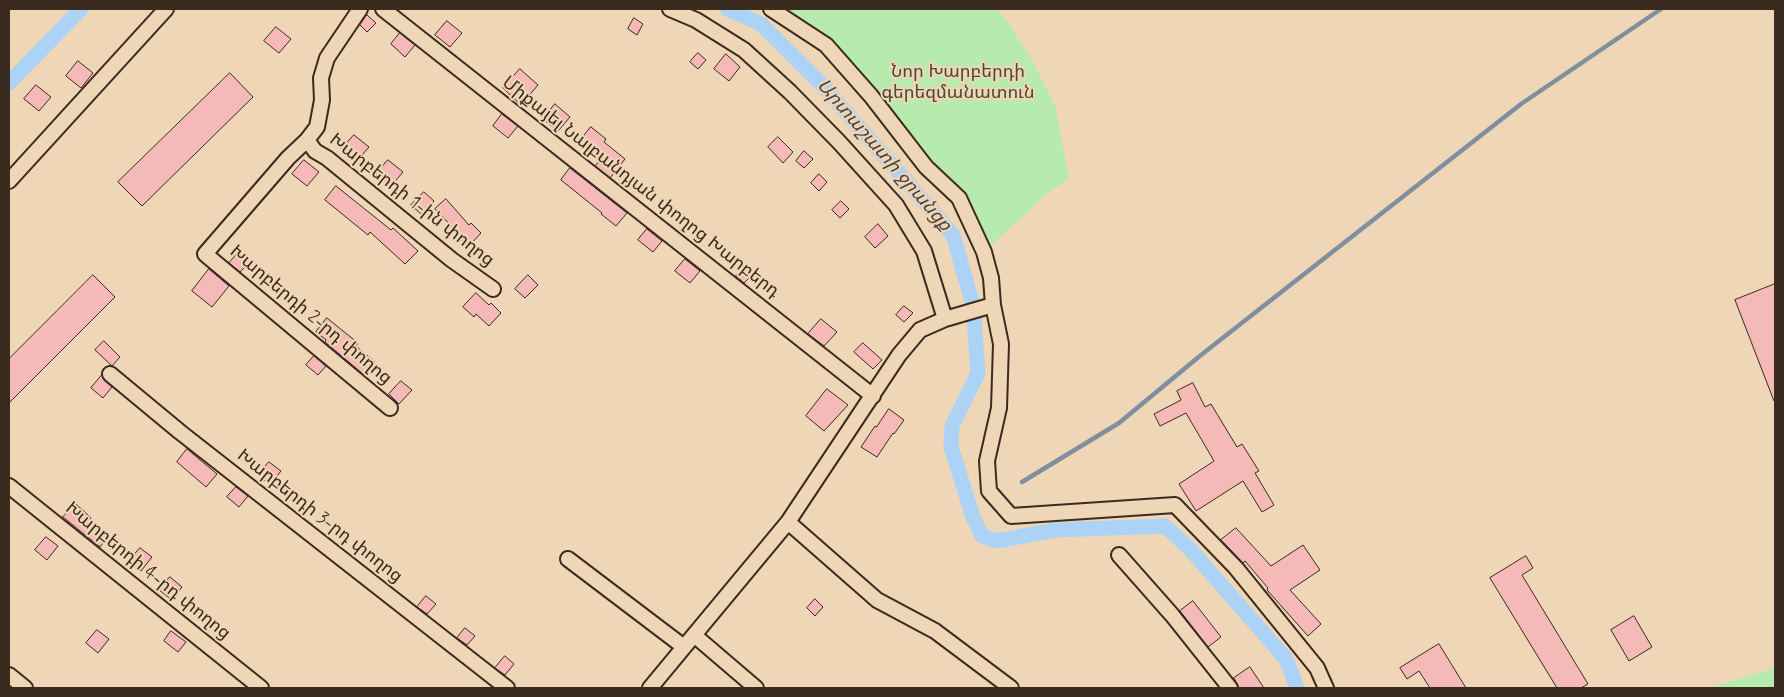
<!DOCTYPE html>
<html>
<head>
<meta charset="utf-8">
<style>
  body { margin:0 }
  #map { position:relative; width:1784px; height:697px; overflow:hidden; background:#eed6b6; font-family:Mynerve,sans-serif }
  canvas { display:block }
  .frame { position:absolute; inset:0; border:10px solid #3b2a1e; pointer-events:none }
</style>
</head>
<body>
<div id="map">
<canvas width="1784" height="697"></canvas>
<div class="frame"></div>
</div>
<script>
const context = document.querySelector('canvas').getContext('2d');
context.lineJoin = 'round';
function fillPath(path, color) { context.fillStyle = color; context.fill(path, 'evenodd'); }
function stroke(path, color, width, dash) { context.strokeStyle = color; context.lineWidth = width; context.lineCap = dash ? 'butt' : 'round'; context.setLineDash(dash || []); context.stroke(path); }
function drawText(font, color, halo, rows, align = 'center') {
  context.font = font + ' Mynerve,"Noto Sans Armenian",sans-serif'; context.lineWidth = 4; context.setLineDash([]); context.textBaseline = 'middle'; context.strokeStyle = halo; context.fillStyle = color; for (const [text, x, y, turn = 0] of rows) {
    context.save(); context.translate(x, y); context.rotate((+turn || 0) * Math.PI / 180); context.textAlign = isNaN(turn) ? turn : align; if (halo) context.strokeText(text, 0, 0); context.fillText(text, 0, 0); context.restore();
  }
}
fillPath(new Path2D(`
  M775,9H997L1007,21L1033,62L1055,105L1069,178L1047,194L989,247L947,189L846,64Z
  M1775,668V688H1709Z`), '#b7ebad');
stroke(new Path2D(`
  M1022,482L1119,423L1201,355L1521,104L1661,9`), '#7f8fa0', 4.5);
stroke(new Path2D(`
  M727,9L761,24L825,88L953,235L973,305L978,373L952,426L951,447L973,517L982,536L996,541L1056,530L1165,526L1190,549L1286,659L1297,688
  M9,83L81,9`), '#acd3f6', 15);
const building = new Path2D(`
  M367,15L376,23L367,32L360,25Z
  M634,18L643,24L637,35L628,29Z
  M447,21L462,33L450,47L435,35Z
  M276,27L291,39L279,53L264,41Z
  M400,33L415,45L405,57L391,44Z
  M698,53L706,60L698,69L690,62Z
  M726,54L740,67L729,81L714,69Z
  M78,61L93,73L81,88L66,76Z
  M520,69L538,85L521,105L503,88Z
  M230,73L253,97L142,206L118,182Z
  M36,85L51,97L39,111L24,99Z
  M555,104L570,117L558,131L543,119Z
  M502,114L518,126L508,138L493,126Z
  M591,127L606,139L604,142L625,159L610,178L595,166L601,159L579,142Z
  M354,135L369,147L357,161L342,149Z
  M778,137L793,152L783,163L768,147Z
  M804,151L813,159L804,168L796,161Z
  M304,160L319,172L307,186L292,174Z
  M388,160L403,172L391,186L376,174Z
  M570,168L627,213L616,226L601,214L602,213L561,180Z
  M819,174L827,182L819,191L811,183Z
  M336,186L391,230L393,228L418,251L405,264L370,232L368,235L325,200Z
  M424,192L434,201L422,215L411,205Z
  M446,199L469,225L471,223L481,233L469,246L458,237L460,235L435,209Z
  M841,201L849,209L840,218L832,210Z
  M878,224L888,236L875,248L865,237Z
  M647,229L662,241L653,252L638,240Z
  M239,252L250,262L240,272L229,263Z
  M685,259L700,271L690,283L675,271Z
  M744,267L752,275L744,283L736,276Z
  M209,269L229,286L212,307L192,291Z
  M93,275L115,297L9,403V359Z
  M528,275L538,285L525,298L515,289Z
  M1775,284V401H1774L1735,300Z
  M476,293L489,305L491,303L501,313L489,326L476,314L474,317L463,307Z
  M904,306L913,313L904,322L896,315Z
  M327,318L358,343L356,346L375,362L364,375L325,342L326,340L316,332Z
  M821,319L837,332L824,346L808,334Z
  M104,341L120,357L112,366L95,350Z
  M863,343L882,360L873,369L854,352Z
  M314,356L326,366L318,375L306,365Z
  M102,375L104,380L112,387L103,398L91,388Z
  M401,381L412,390L399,404L389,394Z
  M1193,383L1205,407L1211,404L1237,447L1242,444L1259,471L1255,473L1274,505L1262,512L1243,481L1196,511L1179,484L1214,461L1186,413L1160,426L1154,414L1181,400L1177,391Z
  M827,389L848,405L824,431L806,416Z
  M889,409L904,420L894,434L893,433L877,457L861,447L875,426L876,427Z
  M187,449L217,474L206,487L177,462Z
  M269,462L281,471L270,485L258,475Z
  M236,487L248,496L239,507L227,497Z
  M76,504L91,518L90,520L109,535L100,547L63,517Z
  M1236,528L1271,566L1303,545L1320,570L1290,590L1321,624L1308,636L1267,590L1268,588L1245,561L1243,563L1221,540Z
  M46,537L58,546L47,560L35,550Z
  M140,548L152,557L141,571L129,561Z
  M1526,556L1533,568L1522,575L1588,684L1581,688H1557L1490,578Z
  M170,577L182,587L172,600L159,590Z
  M426,596L436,604L427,614L417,607Z
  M815,599L823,607L815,616L807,608Z
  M1193,601L1221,637L1208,647L1180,611Z
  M1634,616L1652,647L1629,661L1611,630Z
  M465,628L475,636L467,645L457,638Z
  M97,630L109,639L98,653L86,643Z
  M171,631L186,642L178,652L164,641Z
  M1439,644L1466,688H1430L1419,671L1407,679L1400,668Z
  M505,656L514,664L505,675L495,668Z
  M1250,667L1264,688H1239L1234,678Z`);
fillPath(building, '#f5b9b7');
stroke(building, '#3b2a1e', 1);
const street = new Path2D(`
  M360,9L327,58L321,78L322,100L317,127L307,140L288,158L205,254L390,408
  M383,9L873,396
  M670,9L696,20L744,50L790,92L839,142L896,205L924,251L945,319
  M771,9L826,45L871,96L926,167L959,198L984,252L991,278L993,305L1001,344L999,408L987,461L989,491L1011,516L1175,505L1236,568L1317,668L1326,688
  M307,140L315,151L327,158L452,260L493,289
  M9,181L166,9
  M110,374L180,432L507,688
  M9,486L261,688
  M788,522L877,600L935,631L1011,688
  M1119,555L1172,615L1230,688
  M568,559L684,647
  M694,635L756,688
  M9,675L25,688
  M650,688L788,522L899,355L920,330L945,319L993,305`);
stroke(street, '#3b2a1e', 18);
stroke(street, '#eed6b6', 14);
drawText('18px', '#4e4733', '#eed6b6', [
  ["Նոր Խարբերդի",958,73],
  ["գերեզմանատուն",958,94]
]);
drawText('18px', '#3b2a1e', '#eed6b6', [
  ["Միքայել Նալբանդյան փողոց Խարբերդ",640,188,38],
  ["Խարբերդի 1-ին փողոց",411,201,38],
  ["Խարբերդի 2-րդ փողոց",310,316,40],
  ["Խարբերդի 3-րդ փողոց",319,517,38],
  ["Խարբերդի 4-րդ փողոց",147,572,39]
]);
drawText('italic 19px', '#4c433e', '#eed6b6', [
  ["Արտաշատի ջրանցք",883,156,49]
]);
</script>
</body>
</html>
